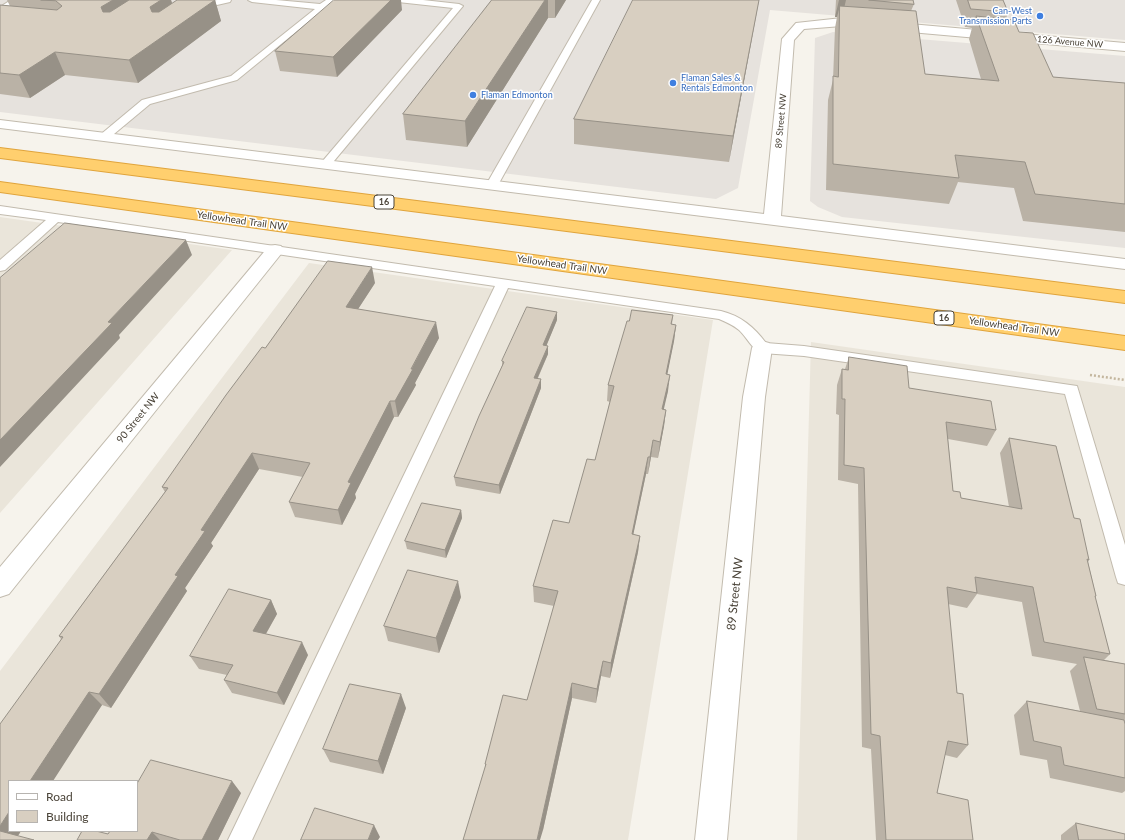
<!DOCTYPE html>
<html>
<head>
<meta charset="utf-8">
<style>
  body { margin:0 }
  #map { position:relative; width:1125px; height:840px; overflow:hidden; background:#f6f3ec; font-family:Lato,sans-serif }
  canvas { display:block }
  .legend { position:absolute; left:8px; top:780px; width:130px; height:52px; box-sizing:border-box; background:#fff; border:1px solid #b7b4b0; margin:0; padding:5px 7px; list-style:none; font-size:12px; color:#4b4439 }
  .legend li { display:flex; align-items:center; gap:8px; height:20px }
  .legend b { width:20px; border:1px solid #b7b4b0 }
</style>
</head>
<body>
<div id="map">
<canvas width="1125" height="840"></canvas>
<ul class="legend">
<li><b style="height:5px;background:#fff"></b>Road</li>
<li><b style="height:11px;background:#d8cfc1"></b>Building</li>
</ul>
</div>
<script>
const context = document.querySelector('canvas').getContext('2d');
context.lineJoin = 'round';
function fillPath(path, color) { context.fillStyle = color; context.fill(path, 'evenodd'); }
function stroke(path, color, width, dash) { context.strokeStyle = color; context.lineWidth = width; context.lineCap = dash ? 'butt' : 'round'; context.setLineDash(dash || []); context.stroke(path); }
function drawText(font, color, halo, rows, align = 'center') {
  context.font = font + ' Lato,sans-serif'; context.lineWidth = 3; context.setLineDash([]); context.textBaseline = 'middle'; context.strokeStyle = halo; context.fillStyle = color; for (const [text, x, y, turn = 0] of rows) {
    context.save(); context.translate(x, y); context.rotate((+turn || 0) * Math.PI / 180); context.textAlign = isNaN(turn) ? turn : align; if (halo) context.strokeText(text, 0, 0); context.fillText(text, 0, 0); context.restore();
  }
}
fillPath(new Path2D(`
  M0,217L232,250L0,513Z
  M309,263L713,320L628,840H0V671ZM9,781H137V831H9Z
  M811,342L1125,387V840H797Z`), '#eae5da');
fillPath(new Path2D(`
  M0,0H1125V40L770,10L738,188L716,199L0,112Z
  M833,32L1125,56V248L842,217L818,207L810,201L815,38Z`), '#e6e2dd');
const lane = new Path2D(`
  M11,0H21L0,12V7Z
  M217,0H231L230,2L195,10L191,8L192,6Z
  M248,0H276L320,4L326,0H335L237,80L150,104L108,139H100L99,137L100,135L142,100L231,76L315,9L252,2Z
  M394,0H423L459,4L463,6L329,167H321L319,165L321,163L453,8L398,2Z
  M592,0H600L498,185L496,187H488L486,185Z
  M0,206L721,311C741,316 754,327 766,343L804,346L1077,386L1125,545V585L1118,583L1116,577L1065,394L804,356L762,353C752,350 747,337 739,330C733,325 726,322 719,319L508,288L252,840H228L495,286L58,222L5,270L0,271V260L46,220L0,214Z`);
const street = new Path2D(`
  M842,18L1125,43V51L842,26L804,29L794,40L781,216L1125,259V269L0,128V120L764,214L782,39L796,23Z
  M275,245L281,246L284,250L281,254L9,594L0,597V567L269,246Z
  M762,341L769,343L772,348L765,397L727,840H695L743,397L752,348L755,343Z`);
const highway = new Path2D(`
  M0,148L1125,291V303L0,158Z
  M0,182L1125,336V350L0,192Z`);
stroke(lane, '#c2bbae', 2);
stroke(street, '#c2bbae', 2);
stroke(highway, '#e0a43c', 2);
stroke(new Path2D(`
  M1090,375L1125,380`), '#c4b79f', 2.5, [2, 2]);
fillPath(lane, '#fff');
fillPath(street, '#fff');
fillPath(highway, '#ffcf6e');
fillPath(new Path2D(`
  M7,0H171L172,3L215,0L221,21L138,83L65,75L30,98L0,94V5L10,6Z
  M492,0H566L555,18H548L467,147L406,140L403,114Z
  M759,0L729,162L574,144V119Z
  M836,0H913L914,4L911,11L925,74L981,79L969,39L972,28L965,27L956,0H1003L1008,12L1006,19L1019,32L1053,77L1125,83V232L1023,221L1014,188L958,182L949,204L826,190L828,100L833,80L835,28L837,17H835Z
  M402,10L337,77L280,71L275,51Z
  M375,283L358,309L439,338L415,383L416,385L398,417H394L355,494L356,498L342,525L295,517L289,502L303,477L259,469L211,543L213,546L185,588L187,591L111,708L102,705L9,831H21L18,836L0,840L61,639L59,636L165,492L162,487L265,348Z
  M673,315L672,324L676,325L674,341L667,374L668,391L663,409L666,410L664,426L658,458L651,457L648,474H646L633,535L640,536L638,552L610,678L601,676L596,703L572,698L543,830L485,768V764L527,700L554,606L534,602L533,586L569,523L595,460L610,402L607,401L608,385L629,321Z
  M557,320L546,346L548,354L538,378L541,388L500,494L456,486L454,477L502,366V361Z
  M849,357L909,388L996,430L987,446L948,439L953,491L961,498L1009,507L1000,453L1009,438L1074,518L1089,560L1088,562L1096,596L1095,597L1110,654L1104,660L1125,664V791L1122,793L1050,778L1047,760L1020,755L1014,715L1027,701L1080,711L1070,671L1077,664L1032,656L1022,602L977,594L967,608L948,604L957,693L968,745L957,758L945,755L937,793L973,840H876L871,749L862,747L858,484L838,480L839,415L836,414L837,385L842,369H845Z
  M461,510L462,518L446,558L407,549L405,541Z
  M461,597L439,653L388,641L384,626Z
  M271,600L277,614L266,634L308,655L284,705L232,693L224,680L227,675L199,669L190,656Z
  M406,708L383,774L330,762L323,749Z
  M241,793L218,840H77L108,834Z
  M1076,823L1125,840H1061V835Z`), '#bab2a6');
fillPath(new Path2D(`
  M113,0H137L109,29L101,7Z
  M161,0H171L176,16L157,29L150,7Z
  M215,0L221,21L138,83L129,60Z
  M391,0H401L402,10L337,77L333,57Z
  M545,0H548V18L467,147L465,121Z
  M555,0H566L555,18Z
  M759,0L729,162L733,136Z
  M839,0H846L842,17L840,6L837,17H835Z
  M55,52L65,75L30,98L19,75Z
  M186,240L192,255L119,335L120,338L0,467V440L108,322Z
  M372,267L375,283L349,323L346,307Z
  M557,312V320L543,354V345Z
  M436,322L439,338L415,383L416,385L398,417L395,401Z
  M676,325L674,341L664,391L666,374Z
  M548,346V354L534,386V378Z
  M670,375L668,391L660,426L662,409Z
  M541,379V388L500,494L499,485Z
  M390,401L394,417L355,494L356,498L342,525L338,510L348,482Z
  M666,410L664,426L658,458L660,442Z
  M653,440L651,457L648,474L650,457Z
  M252,453L259,469L211,543L213,546L185,588L187,591L111,708L99,694L175,575L201,530Z
  M648,457L646,474L630,550L632,534Z
  M461,510L462,518L446,558L445,550Z
  M640,536L638,552L610,678L611,663Z
  M458,581L461,597L439,653L436,638Z
  M271,600L277,614L260,644L253,631Z
  M302,642L308,655L284,705L277,693Z
  M603,661L601,676L596,703L597,689Z
  M572,683V698L543,830L540,840H537Z
  M89,692L102,705L53,781H30Z
  M401,694L406,708L383,774L378,761Z
  M232,781L241,793L218,840H202Z
  M9,812V831H21L15,840L0,832V826Z
  M374,825L380,837L378,840H368Z
  M152,832L160,840H147Z`), '#979187');
const building = new Path2D(`
  M41,0H113L101,7L103,12H110L129,0H161L150,7L152,12H159L177,0H215L129,60L55,52L19,75L0,73V5L57,10L62,6L56,1Z
  M334,0H391L333,57L275,51Z
  M492,0H545L465,121L403,114Z
  M633,0H759L733,136L574,119Z
  M869,0H913L914,4Z
  M968,0H1003L1008,12L971,9Z
  M840,6L916,11L925,74L999,81L976,16L1014,20L1019,32L1033,33L1053,77L1125,83V204L1035,194L1025,162L955,155L959,178L833,164V76L838,77Z
  M65,223L186,240L108,322L112,323L0,440V278Z
  M328,261L372,267L346,307L436,322L411,369H413L395,401H390L348,482L351,483L338,510L289,502L310,463L252,453L201,530L205,531L175,575L178,576L99,694L89,692L30,781H9V812L0,826V724L63,637L59,636L168,488L162,487L226,395L262,347L265,348Z
  M527,307L557,312L543,345L548,346L534,378L541,379L499,485L454,477L479,416L504,362L502,361Z
  M632,310L673,315L671,324L676,325L666,374L670,375L662,409L666,410L660,442L653,440L650,457H648L632,534L640,536L611,663L603,661L597,689L572,683L537,840H463L486,764H485L503,695L527,700L558,591L533,586L553,520L569,523L587,459L595,460L614,386L608,385L627,321H629Z
  M849,357L907,366L909,388L991,401L996,430L946,422L953,491L960,492L961,498L1022,509L1009,438L1056,446L1074,518L1080,519L1089,560L1087,559L1096,596H1095L1110,654L1044,642L1033,587L975,577L977,593L947,587L957,693L963,694L968,745L948,741L937,793L968,800L973,840H886L880,736L871,734L864,468L844,465L845,399H842V369L848,370Z
  M422,503L461,510L445,550L405,541Z
  M408,570L458,581L436,638L384,626Z
  M229,589L271,600L253,631L302,642L277,693L224,680L233,665L190,656Z
  M1084,657L1125,664V714L1097,709Z
  M350,684L401,694L378,761L323,749Z
  M1027,701L1124,720L1125,724V778L1064,765L1061,747L1034,741Z
  M151,760L232,781L202,840H180L152,832L147,840H77L82,831H96L108,834L110,831H137V784Z
  M315,808L374,825L368,840H301Z
  M1076,823L1125,834V840H1079Z
  M0,831L34,840H0Z`);
fillPath(building, '#d8cfc1');
stroke(building, '#979187', 1);
for (const [x, y, r, color] of [
  [1040,16,4,"#3f7fe0"],
  [673,83,4,"#3f7fe0"],
  [473,95,4,"#3f7fe0"]
]) { const dot = new Path2D(); dot.arc(x, y, r, 0, 2 * Math.PI); context.fillStyle = color; context.fill(dot); stroke(dot, '#fff', 1.5); }
drawText('9px', '#366cbe', '#fff', [
  ["Can-West",1032,11,"right"],
  ["Transmission Parts",1032,21,"right"],
  ["Flaman Sales &",681,78],
  ["Rentals Edmonton",681,88],
  ["Flaman Edmonton",481,95]
], 'left');
drawText('9px', '#4b4439', '#fff', [
  ["126 Avenue NW",1070,42,5],
  ["89 Street NW",781,121,-85]
]);
for (const [x, y, w] of [
  [384,202,20],
  [944,318,20]
]) { const box = new Path2D(); box.roundRect(x - w / 2, y - 7, w, 14, 3); context.fillStyle = '#fff'; context.fill(box); stroke(box, '#4b4439', 1); }
drawText('bold 9px', '#4b4439', null, [
  ["16",384,202],
  ["16",944,318]
]);
drawText('10px', '#4b4439', '#fff', [
  ["Yellowhead Trail NW",242,221,8],
  ["Yellowhead Trail NW",562,265,8],
  ["Yellowhead Trail NW",1014,327,8],
  ["90 Street NW",138,418,-51]
]);
drawText('12px', '#4b4439', '#fff', [
  ["89 Street NW",735,594,-84]
]);
</script>
</body>
</html>
